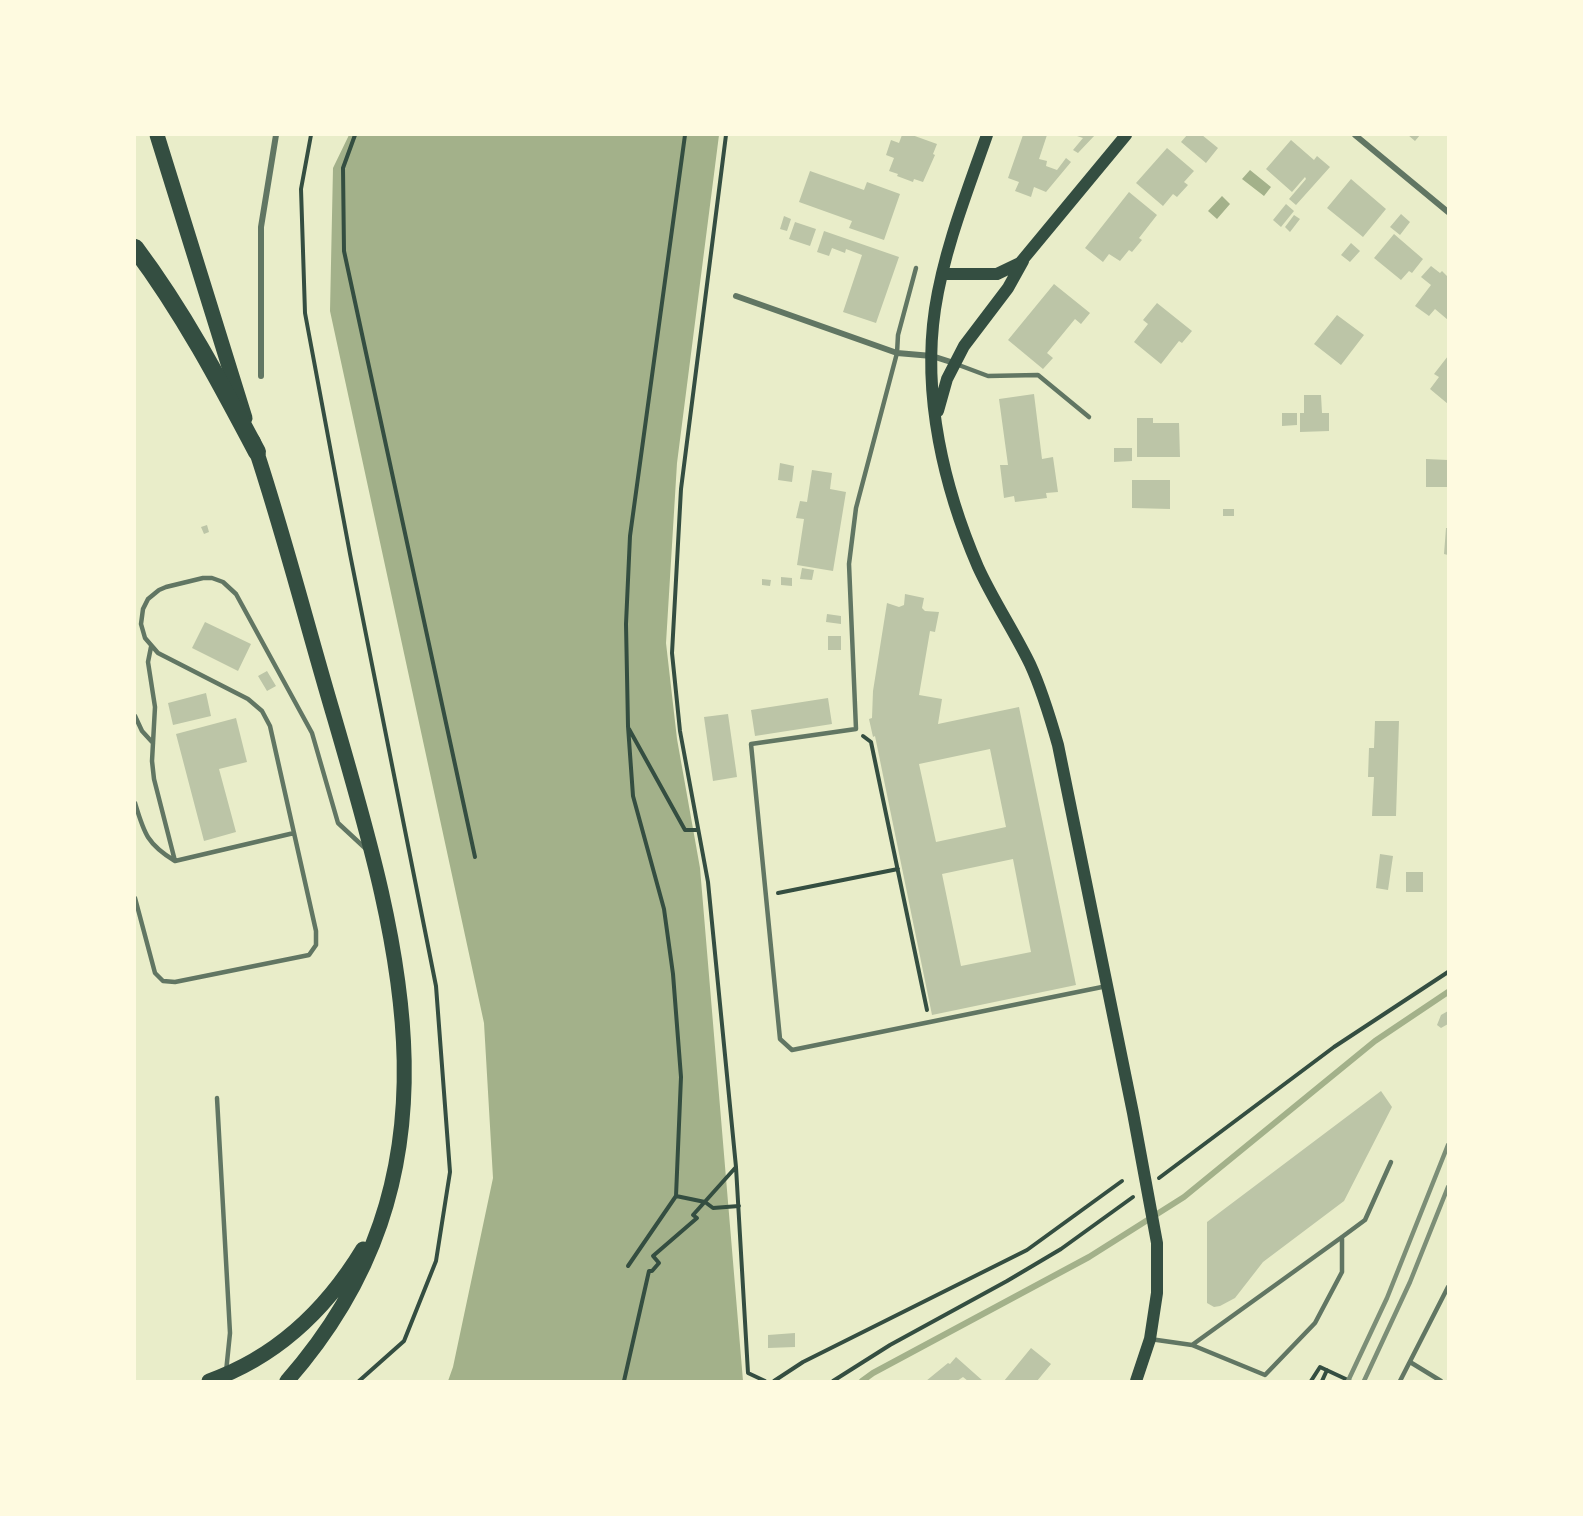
<!DOCTYPE html>
<html>
<head>
<meta charset="utf-8">
<style>
  body { margin:0 }
  #map { position:relative; width:1583px; height:1516px; overflow:hidden; background:#e9edc9; font-family:"DM Sans",sans-serif }
  canvas { display:block }
  .frame { position:absolute; inset:0; border:136px solid #fefae0; pointer-events:none }
</style>
</head>
<body>
<div id="map">
<canvas width="1583" height="1516"></canvas>
<div class="frame"></div>
</div>
<script>
const context = document.querySelector('canvas').getContext('2d');
context.lineJoin = 'round';
function fillPath(path, color) { context.fillStyle = color; context.fill(path, 'evenodd'); }
function stroke(path, color, width, dash) { context.strokeStyle = color; context.lineWidth = width; context.lineCap = dash ? 'butt' : 'round'; context.setLineDash(dash || []); context.stroke(path); }
fillPath(new Path2D(`
  M349,135H719L677,463L666,643L677,739L700,868L743,1381H448L453,1367L493,1178L484,1023L330,311L333,168Z
  M1250,170L1271,187L1264,196L1242,179Z
  M1222,196L1230,204L1217,219L1208,211Z`), '#a3b18a');
stroke(new Path2D(`
  M862,1381L873,1373L1089,1257L1184,1197L1375,1041L1448,992`), '#a3b18a', 6);
fillPath(new Path2D(`
  M902,135H912L937,144L933,154L935,155L923,182L914,179L913,182L897,176L898,174L889,171L894,158L886,155L891,140L899,143Z
  M1023,135H1047L1039,159L1047,161L1046,166L1057,170L1066,158L1071,162L1046,192L1034,187L1031,197L1015,191L1019,182L1008,178Z
  M1074,135H1095L1078,153L1073,150L1083,138Z
  M1187,135H1202L1218,148L1206,163L1181,142Z
  M1408,135H1420L1415,141Z
  M1291,140L1314,160L1317,156L1330,167L1296,205L1289,199L1306,179L1305,177L1292,192L1266,169Z
  M1167,148L1194,171L1184,182L1188,185L1177,197L1173,194L1163,206L1136,183Z
  M810,171L864,190L867,182L900,194L884,240L849,228L852,221L799,202Z
  M1351,179L1386,209L1363,237L1327,208Z
  M1129,192L1157,215L1139,238L1142,240L1132,252L1129,250L1120,261L1109,254L1103,262L1085,248Z
  M1286,204L1294,211L1281,227L1273,220Z
  M1401,214L1410,222L1400,235L1390,227Z
  M1294,215L1300,219L1290,232L1285,227Z
  M784,216L791,219L787,231L780,229Z
  M795,222L816,229L810,246L789,239Z
  M824,231L899,257L876,323L843,312L862,255L846,249L845,253L832,248L829,256L817,252Z
  M1394,234L1423,259L1412,273L1409,271L1401,280L1374,258Z
  M1351,243L1360,251L1350,262L1341,255Z
  M1431,266L1440,273L1442,271L1448,277V320L1435,309L1429,316L1415,306L1431,285L1421,277Z
  M1054,284L1090,313L1081,324L1075,319L1047,353L1053,358L1043,369L1008,340Z
  M1157,303L1192,331L1182,343L1179,341L1161,364L1134,342L1148,324L1143,320Z
  M1337,315L1364,335L1341,365L1314,344Z
  M1448,356V404L1430,389L1439,377L1434,374Z
  M1034,394L1042,459L1053,457L1058,492L1046,493L1047,498L1015,502L1014,496L1004,498L1000,465H1008L999,399Z
  M1304,395H1321L1322,413H1329V431L1300,432V413H1304Z
  M1282,413H1297V425L1282,426Z
  M1137,418H1153V423H1179L1180,457H1137Z
  M1114,448H1132V461L1114,462Z
  M1426,459L1448,460V487H1426Z
  M780,463L794,466L792,482L778,480Z
  M812,470L832,473L830,489L846,492L833,571L797,565L804,519L796,518L800,501L807,502Z
  M1132,480H1170V509L1132,508Z
  M1223,509H1234V516H1223Z
  M207,525L209,532L204,534L201,527Z
  M1446,528H1448V555L1444,554Z
  M802,568L814,570L812,580L800,579Z
  M781,577L792,578V586L781,585Z
  M762,579L771,580L770,586L762,585Z
  M905,594L924,598L922,608L925,611L939,612L935,632L930,631L919,695L942,699L938,724L1019,707L1076,985L932,1015L875,736L873,737L869,719L872,718L873,691L887,603L899,607L904,605ZM990,749L1006,827L936,842L919,764ZM1013,859L1031,952L961,966L942,874Z
  M827,614L841,616V624L826,622Z
  M205,622L251,644L238,671L192,648Z
  M828,636H841V650H828Z
  M267,671L276,686L267,691L258,676Z
  M206,693L211,716L173,725L168,703Z
  M828,698L832,724L755,736L751,710Z
  M728,714L737,777L713,781L704,717Z
  M236,718L247,762L219,769L236,832L204,841L176,734Z
  M1375,721H1399L1396,816H1372L1374,777H1368L1369,748H1374Z
  M1380,854L1393,856L1388,890L1376,888Z
  M1406,872H1423V892H1406Z
  M1448,1011V1024L1441,1028L1437,1025L1441,1015Z
  M1381,1091L1392,1107L1344,1201L1263,1262L1235,1298L1220,1306L1214,1307L1207,1303V1222Z
  M795,1333V1347L768,1348V1335Z
  M1031,1348L1051,1364L1037,1381H1004Z
  M956,1357L983,1381H968L963,1377L957,1381H926L948,1363L950,1364Z`), '#bcc5a7');
stroke(new Path2D(`
  M311,135L301,189L305,313L350,554L436,986L450,1172L436,1261L404,1341L359,1381
  M355,135L343,168L344,251L475,857
  M726,135L681,489L672,653L680,731L708,882L736,1167L748,1373L765,1381
  M629,729L685,830H698
  M863,736L871,742L927,1010
  M778,893L898,869
  M1159,1178L1334,1047L1448,972
  M676,1196L705,1202L713,1208L739,1206
  M628,1266L676,1196L681,1077L673,974L664,909L633,796L628,726L626,624L630,536L685,135
  M624,1381L649,1271H652L659,1263L653,1256L697,1218L693,1215L736,1167
  M774,1381L803,1362L1027,1250L1122,1181
  M833,1381L890,1345L1007,1281L1061,1249L1133,1197
  M1311,1381L1320,1367L1350,1381
  M1322,1381L1327,1370`), '#344e41', 4);
stroke(new Path2D(`
  M916,268L898,335L897,353L856,508L849,564L856,729L751,744L780,1039L792,1050L1107,986
  M956,364L988,376L1038,375L1089,417
  M151,647L148,662L155,707L152,761L154,779L175,861
  M135,716L142,731L153,743
  M135,803C144,833 147,844 175,861L294,833
  M135,898L155,973L163,981L175,982L309,955L316,945V931L270,726L262,711L248,699L158,653L145,638L141,624L143,609L148,599L159,590L166,587L203,578H212L223,582L236,594L312,733L338,823L366,849
  M217,1098L230,1333L226,1372
  M1150,1339L1192,1345L1342,1237L1365,1220L1391,1162
  M1192,1345L1265,1375L1315,1323L1342,1272V1237
  M1410,1362L1441,1381
  M1400,1381L1448,1287`), '#617663', 4.5);
stroke(new Path2D(`
  M1355,135L1448,212
  M736,296L897,353L932,356L954,363
  M261,376V227L276,135`), '#617663', 6);
stroke(new Path2D(`
  M987,135C967,192 944,250 935,309C922,396 944,488 978,567C993,600 1014,631 1030,664C1042,690 1050,717 1058,745L1133,1113L1157,1243V1293L1150,1339L1136,1381
  M942,274H997L1020,263L1126,135
  M938,411L947,379L964,346L1008,288L1023,261`), '#344e41', 12);
stroke(new Path2D(`
  M157,135L245,418
  M253,441C283,530 306,622 333,713C402,950 469,1174 287,1381
  M209,1381C277,1357 326,1310 363,1249`), '#344e41', 15);
stroke(new Path2D(`
  M135,248C183,312 220,382 257,452`), '#344e41', 18);
stroke(new Path2D(`
  M1348,1381L1387,1298L1448,1145
  M1364,1381L1410,1282L1448,1187`), '#7c8e77', 4.5);
</script>
</body>
</html>
